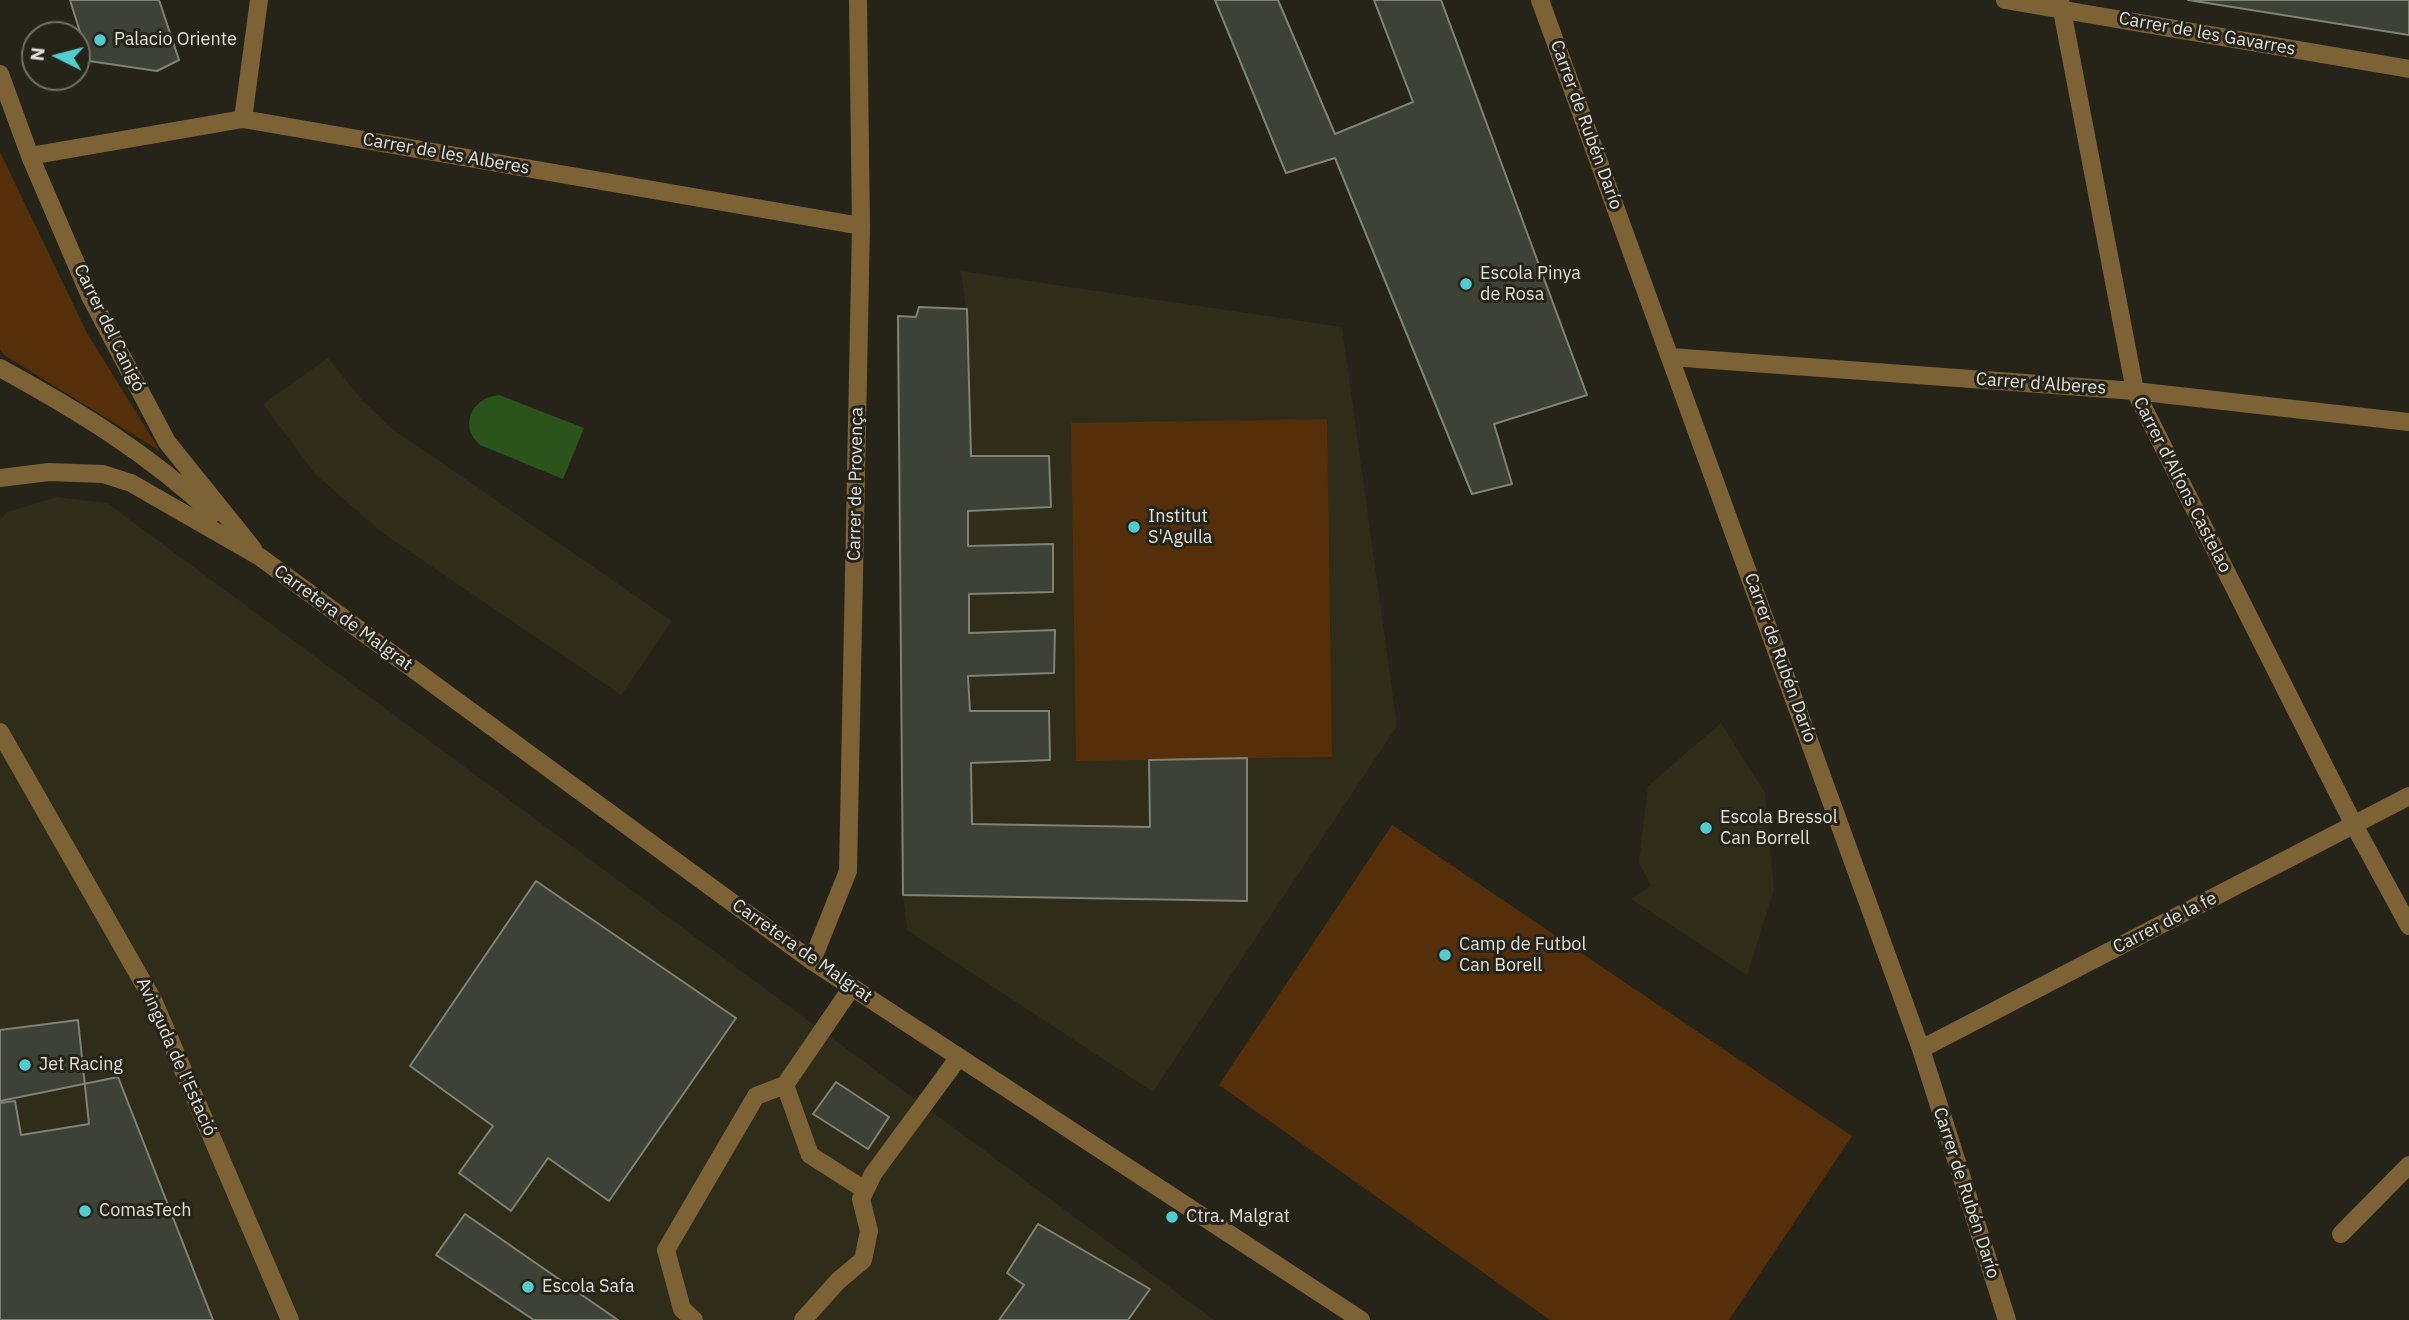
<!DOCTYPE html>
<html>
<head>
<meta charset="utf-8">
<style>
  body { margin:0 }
  #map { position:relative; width:2409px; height:1320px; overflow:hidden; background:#262419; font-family:"IBM Plex Sans",sans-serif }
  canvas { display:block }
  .north { position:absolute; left:21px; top:21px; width:70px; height:70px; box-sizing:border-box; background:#262419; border:2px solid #717066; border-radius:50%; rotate:276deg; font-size:19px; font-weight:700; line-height:28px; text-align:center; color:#e2e1d9 }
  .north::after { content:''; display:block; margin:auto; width:24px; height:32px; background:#52cdcf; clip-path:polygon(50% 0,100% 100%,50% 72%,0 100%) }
</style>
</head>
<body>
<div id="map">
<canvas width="2409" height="1320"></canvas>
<div class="north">N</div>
</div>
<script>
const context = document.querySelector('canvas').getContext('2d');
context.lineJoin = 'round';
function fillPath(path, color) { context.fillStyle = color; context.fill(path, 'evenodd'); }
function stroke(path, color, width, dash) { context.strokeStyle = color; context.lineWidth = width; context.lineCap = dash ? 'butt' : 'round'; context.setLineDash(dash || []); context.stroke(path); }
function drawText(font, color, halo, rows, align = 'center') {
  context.font = font + ' "IBM Plex Sans",sans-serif'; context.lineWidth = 6; context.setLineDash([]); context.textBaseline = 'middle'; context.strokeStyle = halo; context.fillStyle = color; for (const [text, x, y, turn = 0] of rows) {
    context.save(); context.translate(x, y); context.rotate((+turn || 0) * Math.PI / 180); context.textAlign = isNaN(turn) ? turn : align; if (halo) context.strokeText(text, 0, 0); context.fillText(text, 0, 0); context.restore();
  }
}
fillPath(new Path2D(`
  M961,271L1342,327L1397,726L1153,1092L907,930L903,895L898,316H916L919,307L966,309Z
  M328,358L362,400L391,428L672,621L621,695L384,534L316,475L263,404Z
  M57,497L107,503L1214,1320H0V520L7,512Z
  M1721,723L1765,793L1774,890L1747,975L1631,899L1651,886L1639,862L1648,786Z`), '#2f2c1a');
fillPath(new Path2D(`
  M0,152L87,333L160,451L4,355L0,349Z
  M1327,419L1332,757L1076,761L1071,423Z
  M1392,825L1852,1136L1729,1320H1550L1219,1085Z`), '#542f09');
fillPath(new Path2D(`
  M499,395L584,428L563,479L480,445C458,426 472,397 499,395Z`), '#2a541c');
const building = new Path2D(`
  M70,0H159L179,60L157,71L89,61Z
  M1215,0H1278L1335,134L1413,102L1374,0H1441L1587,395L1494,424L1512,484L1472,494L1335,158L1286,173Z
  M2188,0H2409V35Z
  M919,307L967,309L971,456H1049L1051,507L968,511V546L1053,544V592L969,594V633L1055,630L1054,673L968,676L970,711H1049L1050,760L971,763L972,824L1150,827L1149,760L1247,758V901L903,895L898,316L916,317Z
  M536,881L736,1018L609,1201L548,1158L511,1211L459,1173L493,1126L410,1066Z
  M78,1020L89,1124L21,1135L15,1101L0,1103V1030Z
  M118,1077L213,1320H0V1101Z
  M836,1082L889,1117L868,1149L813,1114Z
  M465,1214L618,1320H534L436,1255Z
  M1038,1224L1150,1289L1128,1320H999L1024,1285L1007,1273Z`);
fillPath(building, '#3e4135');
stroke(building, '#7f8275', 2);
stroke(new Path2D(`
  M1540,0L1921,1049L2007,1320
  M2005,0L2409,69
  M2060,0L2135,391L2354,825L2409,926
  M0,74L30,156L90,296L167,442L253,549
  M243,119L259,0
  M30,156L243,119L861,226
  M1671,357L2135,391L2409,422
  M0,368C80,412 146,452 213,514
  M0,478L49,472L103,474L131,483L260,557L812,961L1361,1320
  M0,732L153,1000L290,1320
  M812,961L848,871L861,226L858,0
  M1921,1049L2409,796
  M785,1085L810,1155L865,1190
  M2341,1234L2409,1165
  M694,1320L682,1309L666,1250L756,1096L785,1085L852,987
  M803,1320L838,1281L863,1260L869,1231L861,1199L873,1174L959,1057`), '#7c6234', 18);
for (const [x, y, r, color] of [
  [100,40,7,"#52cdcf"],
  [1466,284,7,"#52cdcf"],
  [1134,527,7,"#52cdcf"],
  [1706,828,7,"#52cdcf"],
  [1445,955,7,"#52cdcf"],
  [25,1065,7,"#52cdcf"],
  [85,1211,7,"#52cdcf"],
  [1172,1217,7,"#52cdcf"],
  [528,1287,7,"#52cdcf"]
]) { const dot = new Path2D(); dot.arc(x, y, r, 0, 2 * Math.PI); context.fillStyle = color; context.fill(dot); stroke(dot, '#262419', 2.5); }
drawText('18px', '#e2e1d9', '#262419', [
  ["Carrer de les Gavarres",2207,34,10],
  ["Carrer de Rubén Darío",1586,125,70],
  ["Carrer de les Alberes",446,154,10],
  ["Carrer del Canigó",109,328,64],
  ["Carrer d'Alberes",2041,384,4],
  ["Carrer de Provença",856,484,-89],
  ["Carrer d'Alfons Castelao",2182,485,63],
  ["Carretera de Malgrat",343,618,36],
  ["Carrer de Rubén Darío",1780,658,70],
  ["Carrer de la fe",2165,923,-27],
  ["Carretera de Malgrat",802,951,35],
  ["Avinguda de l'Estació",176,1057,66],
  ["Carrer de Rubén Darío",1966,1193,72]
]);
drawText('18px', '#e2e1d9', '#262419', [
  ["Palacio Oriente",114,40],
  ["Escola Pinya",1480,274],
  ["de Rosa",1480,295],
  ["Institut",1148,517],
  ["S'Agulla",1148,538],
  ["Escola Bressol",1720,818],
  ["Can Borrell",1720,839],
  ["Camp de Futbol",1459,945],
  ["Can Borell",1459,966],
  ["Jet Racing",39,1065],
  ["ComasTech",99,1211],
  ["Ctra. Malgrat",1186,1217],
  ["Escola Safa",542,1287]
], 'left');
</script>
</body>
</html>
